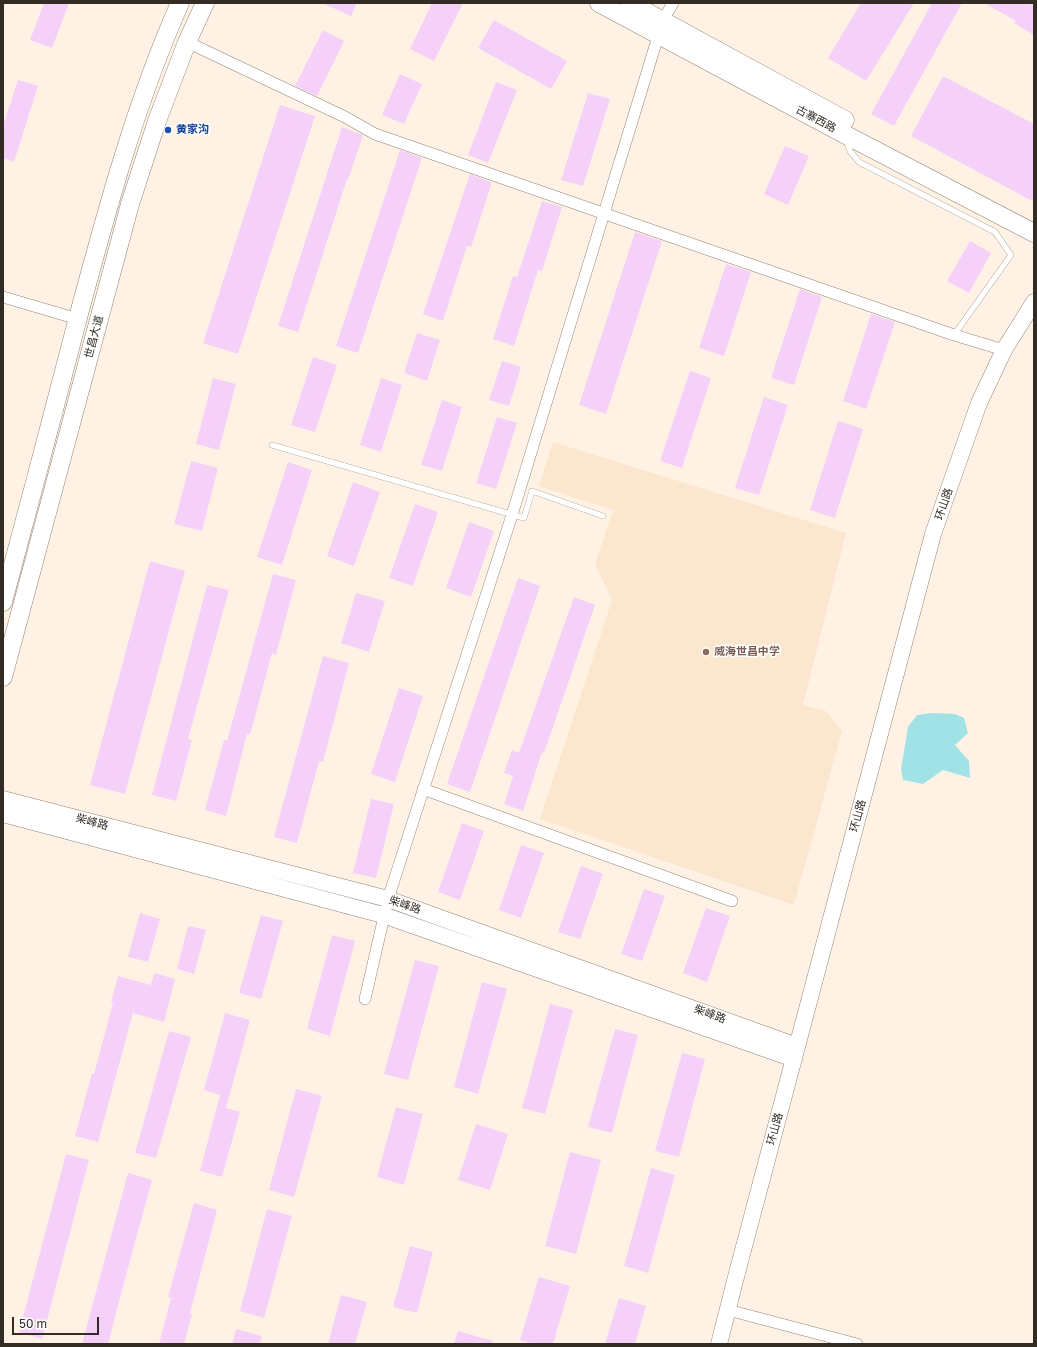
<!DOCTYPE html>
<html>
<head>
<meta charset="utf-8">
<style>
  body { margin:0 }
  #map { position:relative; width:1037px; height:1347px; overflow:hidden; background:#fff2e4; font-family:"Golos Text",sans-serif }
  canvas { display:block }
  .frame { position:absolute; inset:0; border:4px solid #322c25; pointer-events:none }
  .scale { position:absolute; left:12px; top:1317px; width:87px; height:18px; box-sizing:border-box; border:2px solid #322c25; border-top:0; padding-left:5px; font-size:12px; line-height:14px; white-space:nowrap; color:#322c25; -webkit-text-stroke:3px #fff; paint-order:stroke }
</style>
</head>
<body>
<div id="map">
<canvas width="1037" height="1347"></canvas>
<div class="frame"></div>
<div class="scale">50 m</div>
</div>
<script>
const context = document.querySelector('canvas').getContext('2d');
context.lineJoin = 'round';
function fillPath(path, color) { context.fillStyle = color; context.fill(path, 'evenodd'); }
function stroke(path, color, width, dash) { context.strokeStyle = color; context.lineWidth = width; context.lineCap = dash ? 'butt' : 'round'; context.setLineDash(dash || []); context.stroke(path); }
function drawText(font, color, halo, rows, align = 'center') {
  context.font = font + ' "Golos Text","Noto Sans SC",sans-serif'; context.lineWidth = 3; context.setLineDash([]); context.textBaseline = 'middle'; context.strokeStyle = halo; context.fillStyle = color; for (const [text, x, y, turn = 0] of rows) {
    context.save(); context.translate(x, y); context.rotate((+turn || 0) * Math.PI / 180); context.textAlign = isNaN(turn) ? turn : align; if (halo) context.strokeText(text, 0, 0); context.fillText(text, 0, 0); context.restore();
  }
}
fillPath(new Path2D(`
  M553,442L846,533L803,705L826,711L842,731L794,905L540,819L612,600L595,564L613,510L539,486Z`), '#fbe6ce');
fillPath(new Path2D(`
  M932,713L955,714L964,718L968,733L955,745L969,761L970,778L943,770L923,784L903,780L901,769L908,727L917,715Z`), '#a1e2e7');
fillPath(new Path2D(`
  M44,3H69L52,48L30,40Z
  M322,3H357L351,16Z
  M432,3H463L434,61L410,49Z
  M861,3H914L866,81L828,58Z
  M932,3H962L894,126L871,114Z
  M984,3H1029L1034,6V35L1014,23L1016,21Z
  M494,20L567,61L551,89L478,48Z
  M323,30L344,41L317,96L295,86Z
  M400,74L422,84L404,124L382,115Z
  M943,76L1034,124V202L911,136Z
  M18,80L38,86L14,162L3,158V126Z
  M496,82L517,90L488,163L468,155Z
  M588,93L610,99L583,186L561,180Z
  M280,105L315,116L238,354L203,343Z
  M342,127L363,135L348,180L347,179L298,332L278,326Z
  M785,146L809,156L788,205L764,194Z
  M400,150L422,158L358,353L336,346Z
  M470,174L491,182V185L471,247L467,246L443,321L423,314Z
  M542,201L562,207L542,271L538,270L514,346L493,339L513,276L517,277Z
  M635,232L662,241L606,414L579,405Z
  M970,241L991,253L969,293L947,281Z
  M726,264L751,272L724,356L699,348Z
  M800,289L822,297L794,385L771,378Z
  M871,314L895,322L866,409L843,401Z
  M417,333L440,340L427,381L404,373Z
  M313,357L337,365L315,432L291,425Z
  M502,361L521,367L509,406L489,400Z
  M690,371L711,378L682,468L660,461Z
  M213,378L236,384L219,450L196,444Z
  M381,378L402,385L381,452L360,445Z
  M764,397L788,405L759,495L735,488Z
  M442,400L462,407L442,471L421,465Z
  M497,417L517,423L496,489L476,483Z
  M838,421L863,429L835,518L810,510Z
  M191,461L218,468L202,531L174,524Z
  M288,462L312,470L282,565L257,557Z
  M353,482L380,492L354,566L327,556Z
  M415,504L438,512L413,586L389,578Z
  M469,522L494,531L471,597L446,588Z
  M150,561L185,571L125,794L90,785Z
  M273,574L296,580L276,655L272,653L250,735L247,734L226,816L205,810L224,740L227,741Z
  M518,578L540,586L470,792L447,784Z
  M207,585L229,590L188,739L192,740L176,801L152,795Z
  M356,593L385,601L369,652L341,643Z
  M574,597L595,605L544,753L542,752L523,811L504,804L513,776L504,773L512,750L519,753Z
  M323,656L349,663L323,762L319,761L297,843L274,837Z
  M399,688L423,696L395,782L371,774Z
  M371,799L394,804L376,878L353,873Z
  M462,823L484,831L460,900L438,892Z
  M521,845L544,853L521,918L499,910Z
  M581,866L603,874L580,939L558,932Z
  M644,889L665,896L642,961L621,954Z
  M706,908L730,916L707,982L683,973Z
  M140,913L160,919L148,962L128,957Z
  M261,915L283,921L261,999L239,993Z
  M188,926L206,930L194,974L177,969Z
  M332,935L355,941L330,1036L307,1029Z
  M415,960L439,966L408,1080L384,1074Z
  M154,973L175,979L164,1022L133,1013L98,1142L75,1136L92,1073L94,1074L113,1003H111L118,976L151,985Z
  M482,982L507,989L478,1094L454,1087Z
  M550,1004L573,1010L545,1114L522,1108Z
  M225,1013L250,1020L226,1108L240,1112L222,1177L200,1171L220,1095L204,1090Z
  M615,1029L638,1035L612,1133L588,1127Z
  M169,1031L191,1037L156,1158L135,1153Z
  M682,1053L705,1059L679,1157L655,1151Z
  M296,1089L322,1096L294,1197L269,1190Z
  M396,1107L423,1114L404,1185L377,1177Z
  M476,1124L508,1134L490,1190L458,1180Z
  M570,1152L601,1160L576,1254L545,1246Z
  M66,1154L89,1160L42,1339L19,1332Z
  M651,1168L675,1175L648,1273L624,1266Z
  M128,1173L152,1180L122,1290L108,1344H82Z
  M194,1203L217,1210L190,1313L192,1314L184,1344H159L171,1298L168,1297Z
  M267,1209L292,1216L264,1318L240,1311Z
  M410,1246L433,1252L417,1313L393,1307Z
  M539,1277L570,1286L553,1344H534L520,1340Z
  M341,1295L367,1302L355,1344H328Z
  M619,1298L646,1306L635,1344H605Z
  M236,1329L262,1336L260,1344H232Z
  M458,1331L493,1341V1344H454Z`), '#f5d1f9');
const lane = new Path2D(`
  M847,141L850,151L859,162L995,232L1011,255L954,335
  M272,445L524,518L532,491L603,516`);
const street = new Path2D(`
  M187,42L345,117L375,134L954,335L1004,350
  M3,297L78,319
  M423,789L732,901
  M365,999L388,899L512,515L663,20L673,3
  M728,1310L857,1344`);
const secondary = new Path2D(`
  M3,799L388,899L797,1046
  M3,814L383,915L794,1059
  M719,1344L737,1273L933,534L979,403L1004,350L1034,302`);
const primary = new Path2D(`
  M599,3L846,135L1034,233
  M630,3L845,120
  M3,602C29,505 55,407 80,310C108,206 136,102 180,3
  M3,677L130,204L157,121L187,42L205,3`);
stroke(lane, '#938576', 6);
stroke(street, '#938576', 12);
stroke(secondary, '#938576', 17);
stroke(primary, '#938576', 19);
stroke(lane, '#fff', 5.5);
stroke(street, '#fff', 11);
stroke(secondary, '#fff', 16);
stroke(primary, '#fff', 18);
for (const [x, y, r, color] of [
  [168,130,4,"#1a4fb4"],
  [706,652,4,"#8d6e63"]
]) { const dot = new Path2D(); dot.arc(x, y, r, 0, 2 * Math.PI); context.fillStyle = color; context.fill(dot); stroke(dot, '#fff', 1.5); }
drawText('11px', '#322c25', '#fff', [
  ["古寨西路",816,119,28],
  ["世昌大道",94,337,-75],
  ["环山路",944,504,-71],
  ["环山路",858,816,-75],
  ["柴峰路",92,822,15],
  ["柴峰路",405,905,19],
  ["柴峰路",710,1014,20],
  ["环山路",775,1129,-75]
]);
drawText('bold 11px', '#164399', '#fff', [
  ["黄家沟",176,130]
], 'left');
drawText('bold 11px', '#785e54', '#fff', [
  ["威海世昌中学",714,652]
], 'left');
</script>
</body>
</html>
